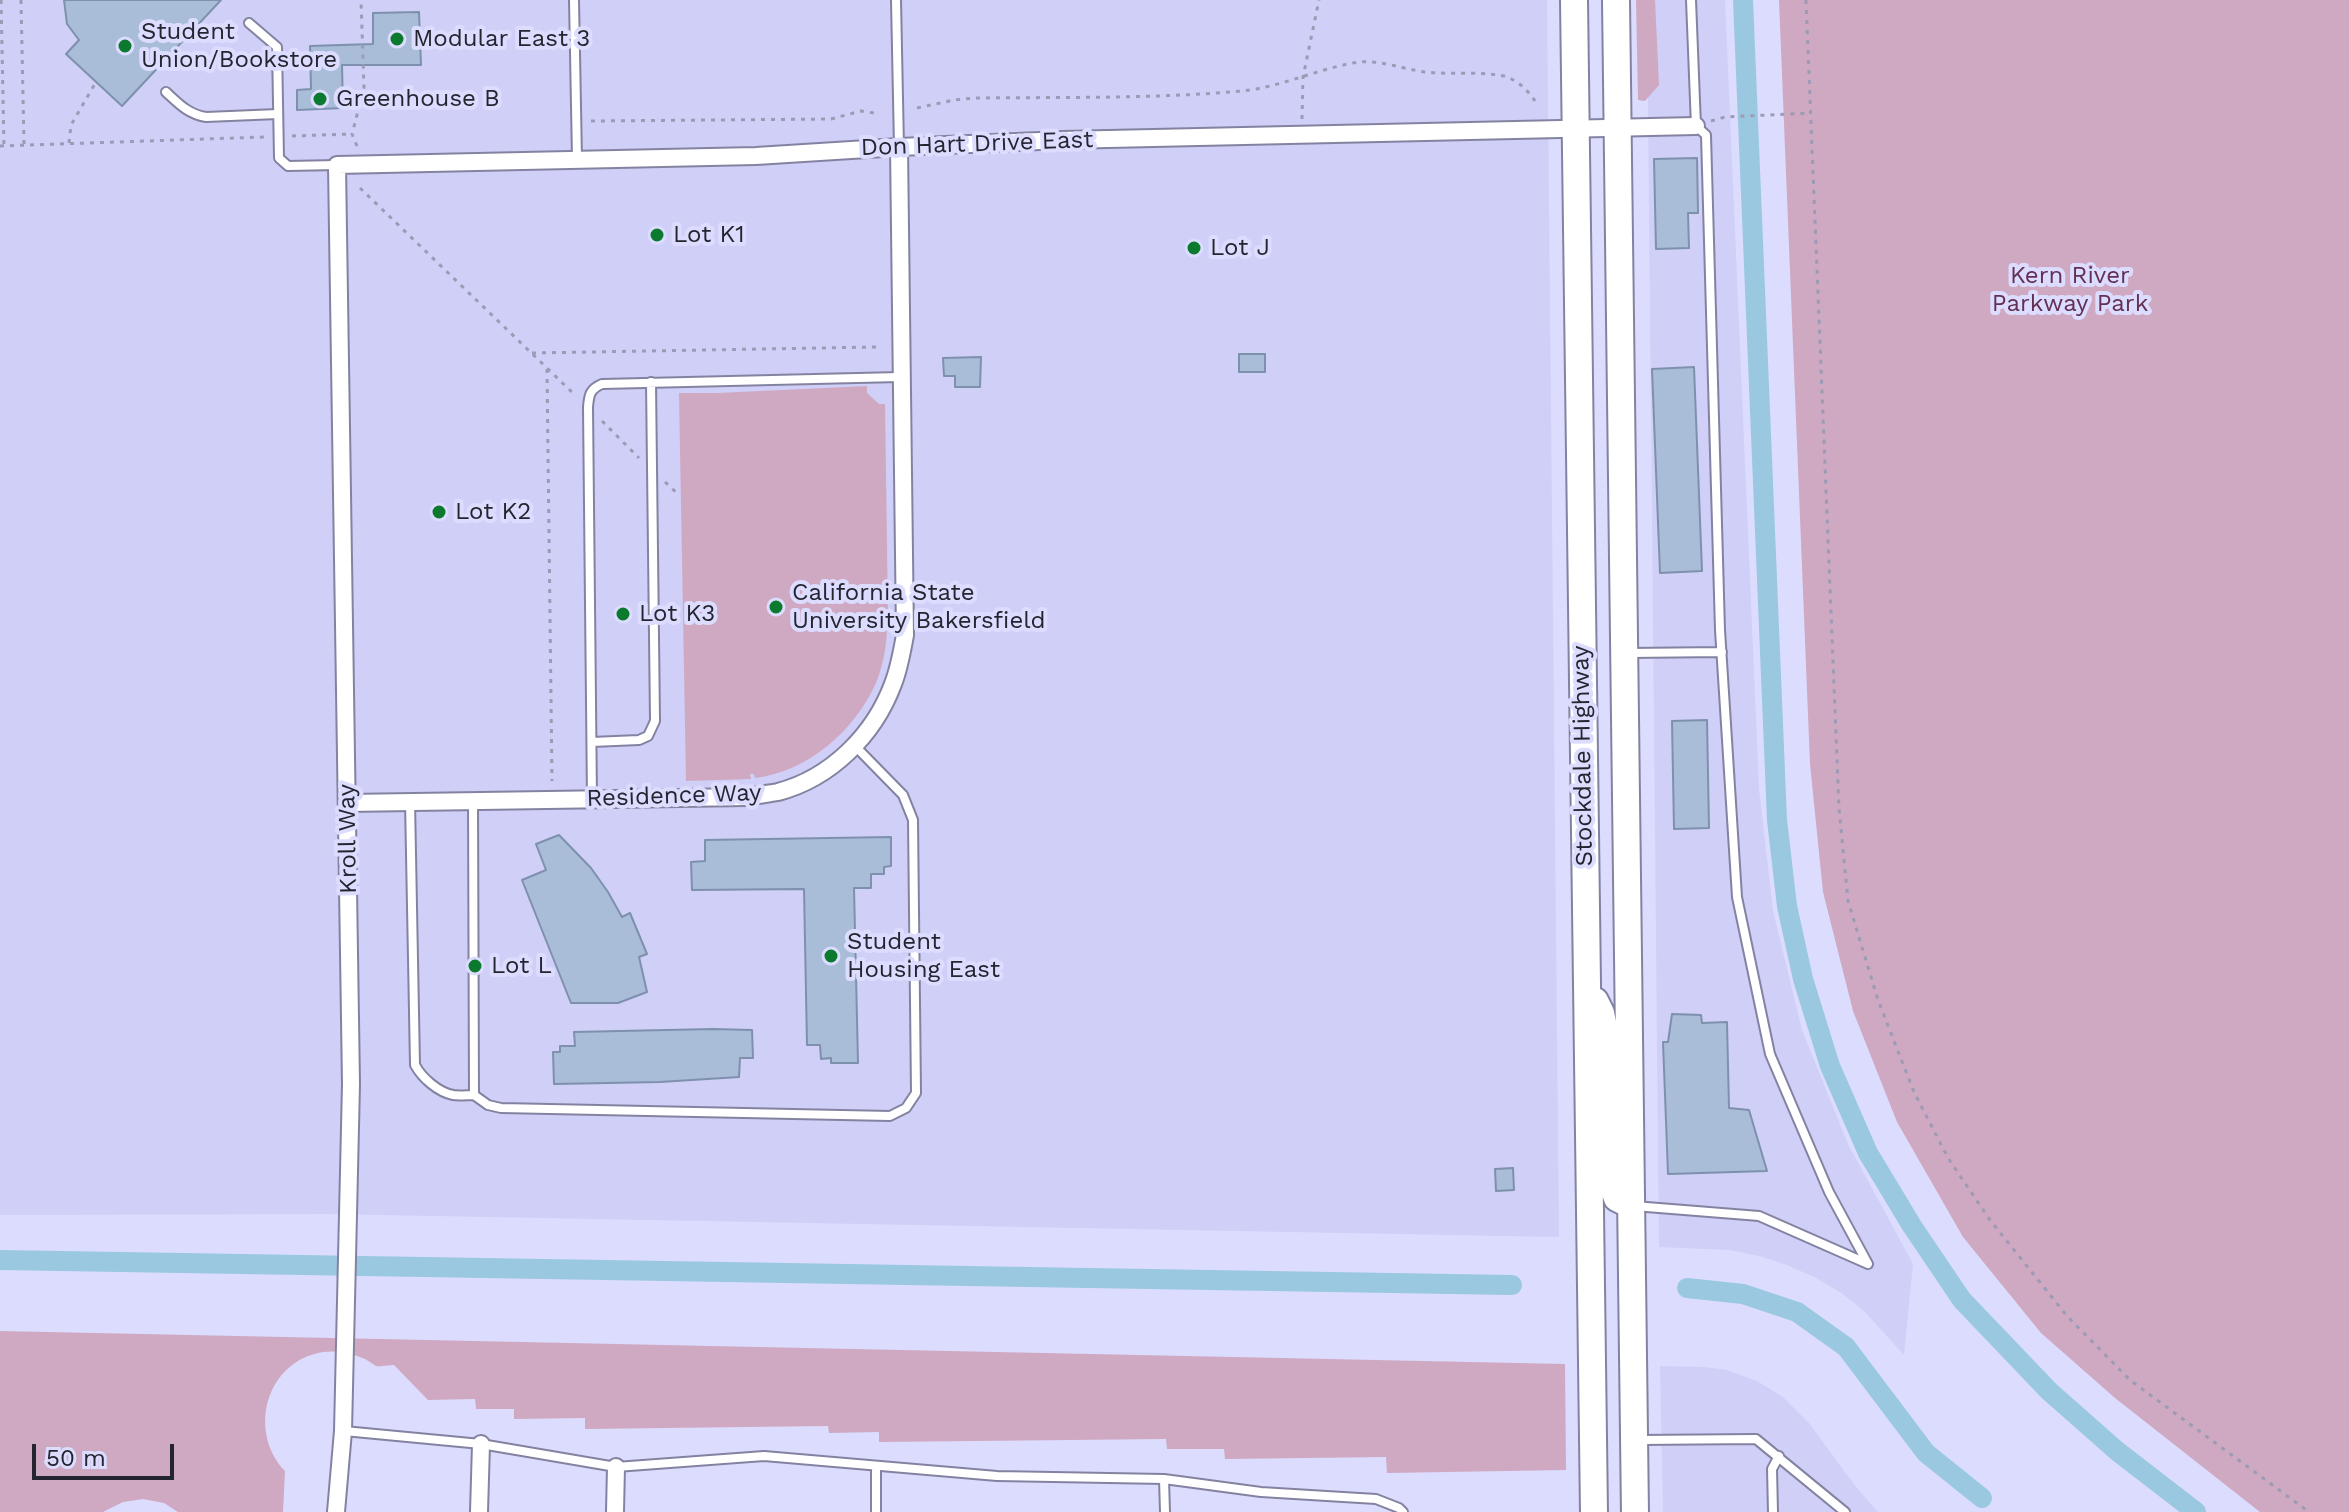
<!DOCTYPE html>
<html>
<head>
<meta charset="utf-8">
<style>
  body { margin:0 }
  #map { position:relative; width:2349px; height:1512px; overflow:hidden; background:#dcdcfe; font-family:"Work Sans",sans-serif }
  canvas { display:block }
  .scale { position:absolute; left:32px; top:1444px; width:142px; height:36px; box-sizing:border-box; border:4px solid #252531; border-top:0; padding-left:10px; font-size:24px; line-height:28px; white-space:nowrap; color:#252531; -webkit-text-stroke:6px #dcdcfe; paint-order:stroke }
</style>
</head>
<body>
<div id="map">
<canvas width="2349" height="1512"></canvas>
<div class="scale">50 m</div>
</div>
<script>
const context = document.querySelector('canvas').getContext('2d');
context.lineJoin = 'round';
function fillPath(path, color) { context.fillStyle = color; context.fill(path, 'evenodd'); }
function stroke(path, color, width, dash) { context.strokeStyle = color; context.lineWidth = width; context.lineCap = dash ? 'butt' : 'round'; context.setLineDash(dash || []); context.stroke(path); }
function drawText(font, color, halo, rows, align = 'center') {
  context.font = font + ' "Work Sans",sans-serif'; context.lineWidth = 8; context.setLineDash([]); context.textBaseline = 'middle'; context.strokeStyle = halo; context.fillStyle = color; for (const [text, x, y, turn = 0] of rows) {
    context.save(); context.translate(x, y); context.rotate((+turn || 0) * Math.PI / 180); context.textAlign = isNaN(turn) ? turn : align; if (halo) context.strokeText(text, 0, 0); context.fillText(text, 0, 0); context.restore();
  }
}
fillPath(new Path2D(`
  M0,0H1547L1559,1237L328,1214L0,1215Z
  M1647,0H1725L1759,789L1773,911L1802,1030L1848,1144L1913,1264L1904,1355L1863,1310L1840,1292L1814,1277L1787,1265L1759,1256L1730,1250L1659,1247Z
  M1660,1366L1704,1367L1727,1370L1757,1381L1783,1397L1809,1423L1856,1487L1878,1512H1663Z`), '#cfcff8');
fillPath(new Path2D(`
  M1636,0H1655L1659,85L1645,101L1638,100Z
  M1779,0H2349V1512H2260L2115,1398L2041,1333L1963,1237L1897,1122L1853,1011L1823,892L1810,764Z
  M867,386V393L879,404H885L888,616C887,639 885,661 876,683C855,730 808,772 755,778L754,774H750L751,779L686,781L679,393H718Z
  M0,1331L1565,1364L1566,1470L1387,1473L1386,1457L1225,1459L1224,1449H1167L1166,1439L879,1442V1432L829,1433L828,1426L585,1429V1418L514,1419V1409H476L475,1399L428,1400L394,1365C389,1365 379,1367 376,1366C372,1364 369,1361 365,1359C352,1353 337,1350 323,1352C266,1361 247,1431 285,1471L283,1512H178L164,1503L143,1499L123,1502L103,1512H0Z`), '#cfa9c1');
stroke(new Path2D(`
  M1743,0L1777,820L1787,906L1803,979L1830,1066L1868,1153L1912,1226L1962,1300L2049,1391L2117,1451L2196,1512
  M0,1260L1512,1285
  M1687,1288L1743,1294L1797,1312L1846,1347L1926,1453L1982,1498`), '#99c8e0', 20);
const building = new Path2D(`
  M64,0H221L122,106L66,54L79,40L67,24Z
  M419,12L421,65H342L343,108L297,110V90L311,89L310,46L373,44V13Z
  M1697,158L1698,213H1688L1689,248L1656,249L1654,159Z
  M1239,354H1265V372H1239Z
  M981,357L980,387H955V376H944L943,358Z
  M1694,367L1702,571L1660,573L1652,369Z
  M1707,720L1709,828L1674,829L1672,721Z
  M559,835L591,868L608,892L622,917L630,913L647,954L639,957L647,992L618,1003H571L522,880L546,870L536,844Z
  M891,837V866L884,867V874H871V888H854L858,1063H831V1058L821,1059L820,1045H807L804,889L692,890L691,862L705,861V840Z
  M1672,1014L1701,1015L1702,1023L1727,1022L1729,1108L1749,1110L1767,1171L1668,1174L1663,1042H1668Z
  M713,1029L752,1030L753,1058H740L739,1077L660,1082L554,1084L553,1052H560V1046H575L574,1032Z
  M1513,1168L1514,1190L1496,1191L1495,1169Z`);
fillPath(building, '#a9bdd9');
stroke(building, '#7e91ac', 2);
const service = new Path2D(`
  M574,0L577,159
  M896,0L899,147
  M249,23L277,47L279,158L288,166L337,165
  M166,92C179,104 188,114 206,117L278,114
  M1629,653L1722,652
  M592,742L639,740L648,736L655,721L651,382
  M592,800L588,407C589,395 590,389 602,384L900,377
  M410,801L415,1065C422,1078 438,1092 453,1095C459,1096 467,1095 474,1095L473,800
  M474,1095L488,1105L501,1108L890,1116L906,1108L916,1093L913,820L903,795L855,746
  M1634,1206L1759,1216L1868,1264L1829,1192L1770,1054L1737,897L1720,630L1706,135L1696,126L1691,0
  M344,1431L481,1444L616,1467L764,1456L997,1476L1164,1479L1261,1492L1376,1499L1399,1508L1403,1512
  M1639,1440L1756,1439L1845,1512
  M1164,1479L1165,1512
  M876,1512V1466
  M1773,1512L1772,1469L1779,1456`);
const minor = new Path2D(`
  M347,803L747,797C757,795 767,794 778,792C831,778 874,735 893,684C899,669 902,652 905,635L899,147
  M336,1512L343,1431L351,1084L337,165L756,156L899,147L1063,140L1696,126
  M479,1512L481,1444
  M615,1512L616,1467`);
const primary = new Path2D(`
  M1574,0L1594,1512
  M1616,0L1635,1512
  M1595,1001L1601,1013L1606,1039L1610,1179L1617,1198L1631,1205`);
stroke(service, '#8383a1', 12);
stroke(minor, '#8383a1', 20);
stroke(primary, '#8383a1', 30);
stroke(new Path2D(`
  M1,0L4,146
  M21,0L24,144
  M1806,0L1839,808L1848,901L1878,1000L1914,1092L1948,1158L1990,1220L2067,1316L2130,1380L2309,1512
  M917,108L954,100L974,98C1063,97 1153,99 1242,91C1282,87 1319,68 1359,62C1381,60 1403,69 1425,72C1451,75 1478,71 1504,76C1518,81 1526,88 1535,101
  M1302,119L1303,77L1319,0
  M591,121L831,119L861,111L874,113
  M1711,121L1725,117L1811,113
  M292,136L352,134
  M69,143L71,125L96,82
  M0,146L264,137
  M357,146L352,134L364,88L361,0
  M360,188L576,396
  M532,353L877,347
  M547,369L552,781
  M602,421L639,458
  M665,482L678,494`), '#9b9bb5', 3, [4, 6]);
stroke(service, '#fff', 8);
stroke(minor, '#fff', 16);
stroke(primary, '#fff', 26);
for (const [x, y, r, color] of [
  [397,39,8,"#0c7a2e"],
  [125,46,8,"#0c7a2e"],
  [320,99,8,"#0c7a2e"],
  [657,235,8,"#0c7a2e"],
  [1194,248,8,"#0c7a2e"],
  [439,512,8,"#0c7a2e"],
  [776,607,8,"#0c7a2e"],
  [623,614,8,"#0c7a2e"],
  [831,956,8,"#0c7a2e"],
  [475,966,8,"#0c7a2e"]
]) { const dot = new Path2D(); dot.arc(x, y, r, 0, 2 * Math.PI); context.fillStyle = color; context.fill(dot); stroke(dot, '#dcdcfe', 3); }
drawText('24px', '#252531', '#dcdcfe', [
  ["Student",141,32],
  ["Union/Bookstore",141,60],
  ["Modular East 3",413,39],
  ["Greenhouse B",336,99],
  ["Lot K1",673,235],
  ["Lot J",1210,248],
  ["Lot K2",455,512],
  ["California State",792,593],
  ["University Bakersfield",792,621],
  ["Lot K3",639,614],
  ["Student",847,942],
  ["Housing East",847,970],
  ["Lot L",491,966]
], 'left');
drawText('24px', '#252531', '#dcdcfe', [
  ["Don Hart Drive East",977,144,-2],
  ["Stockdale Highway",1583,756,-91],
  ["Residence Way",674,796,-2],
  ["Kroll Way",348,839,-91]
]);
drawText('24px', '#632f53', '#dcdcfe', [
  ["Kern River",2070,276],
  ["Parkway Park",2070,304]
]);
</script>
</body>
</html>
